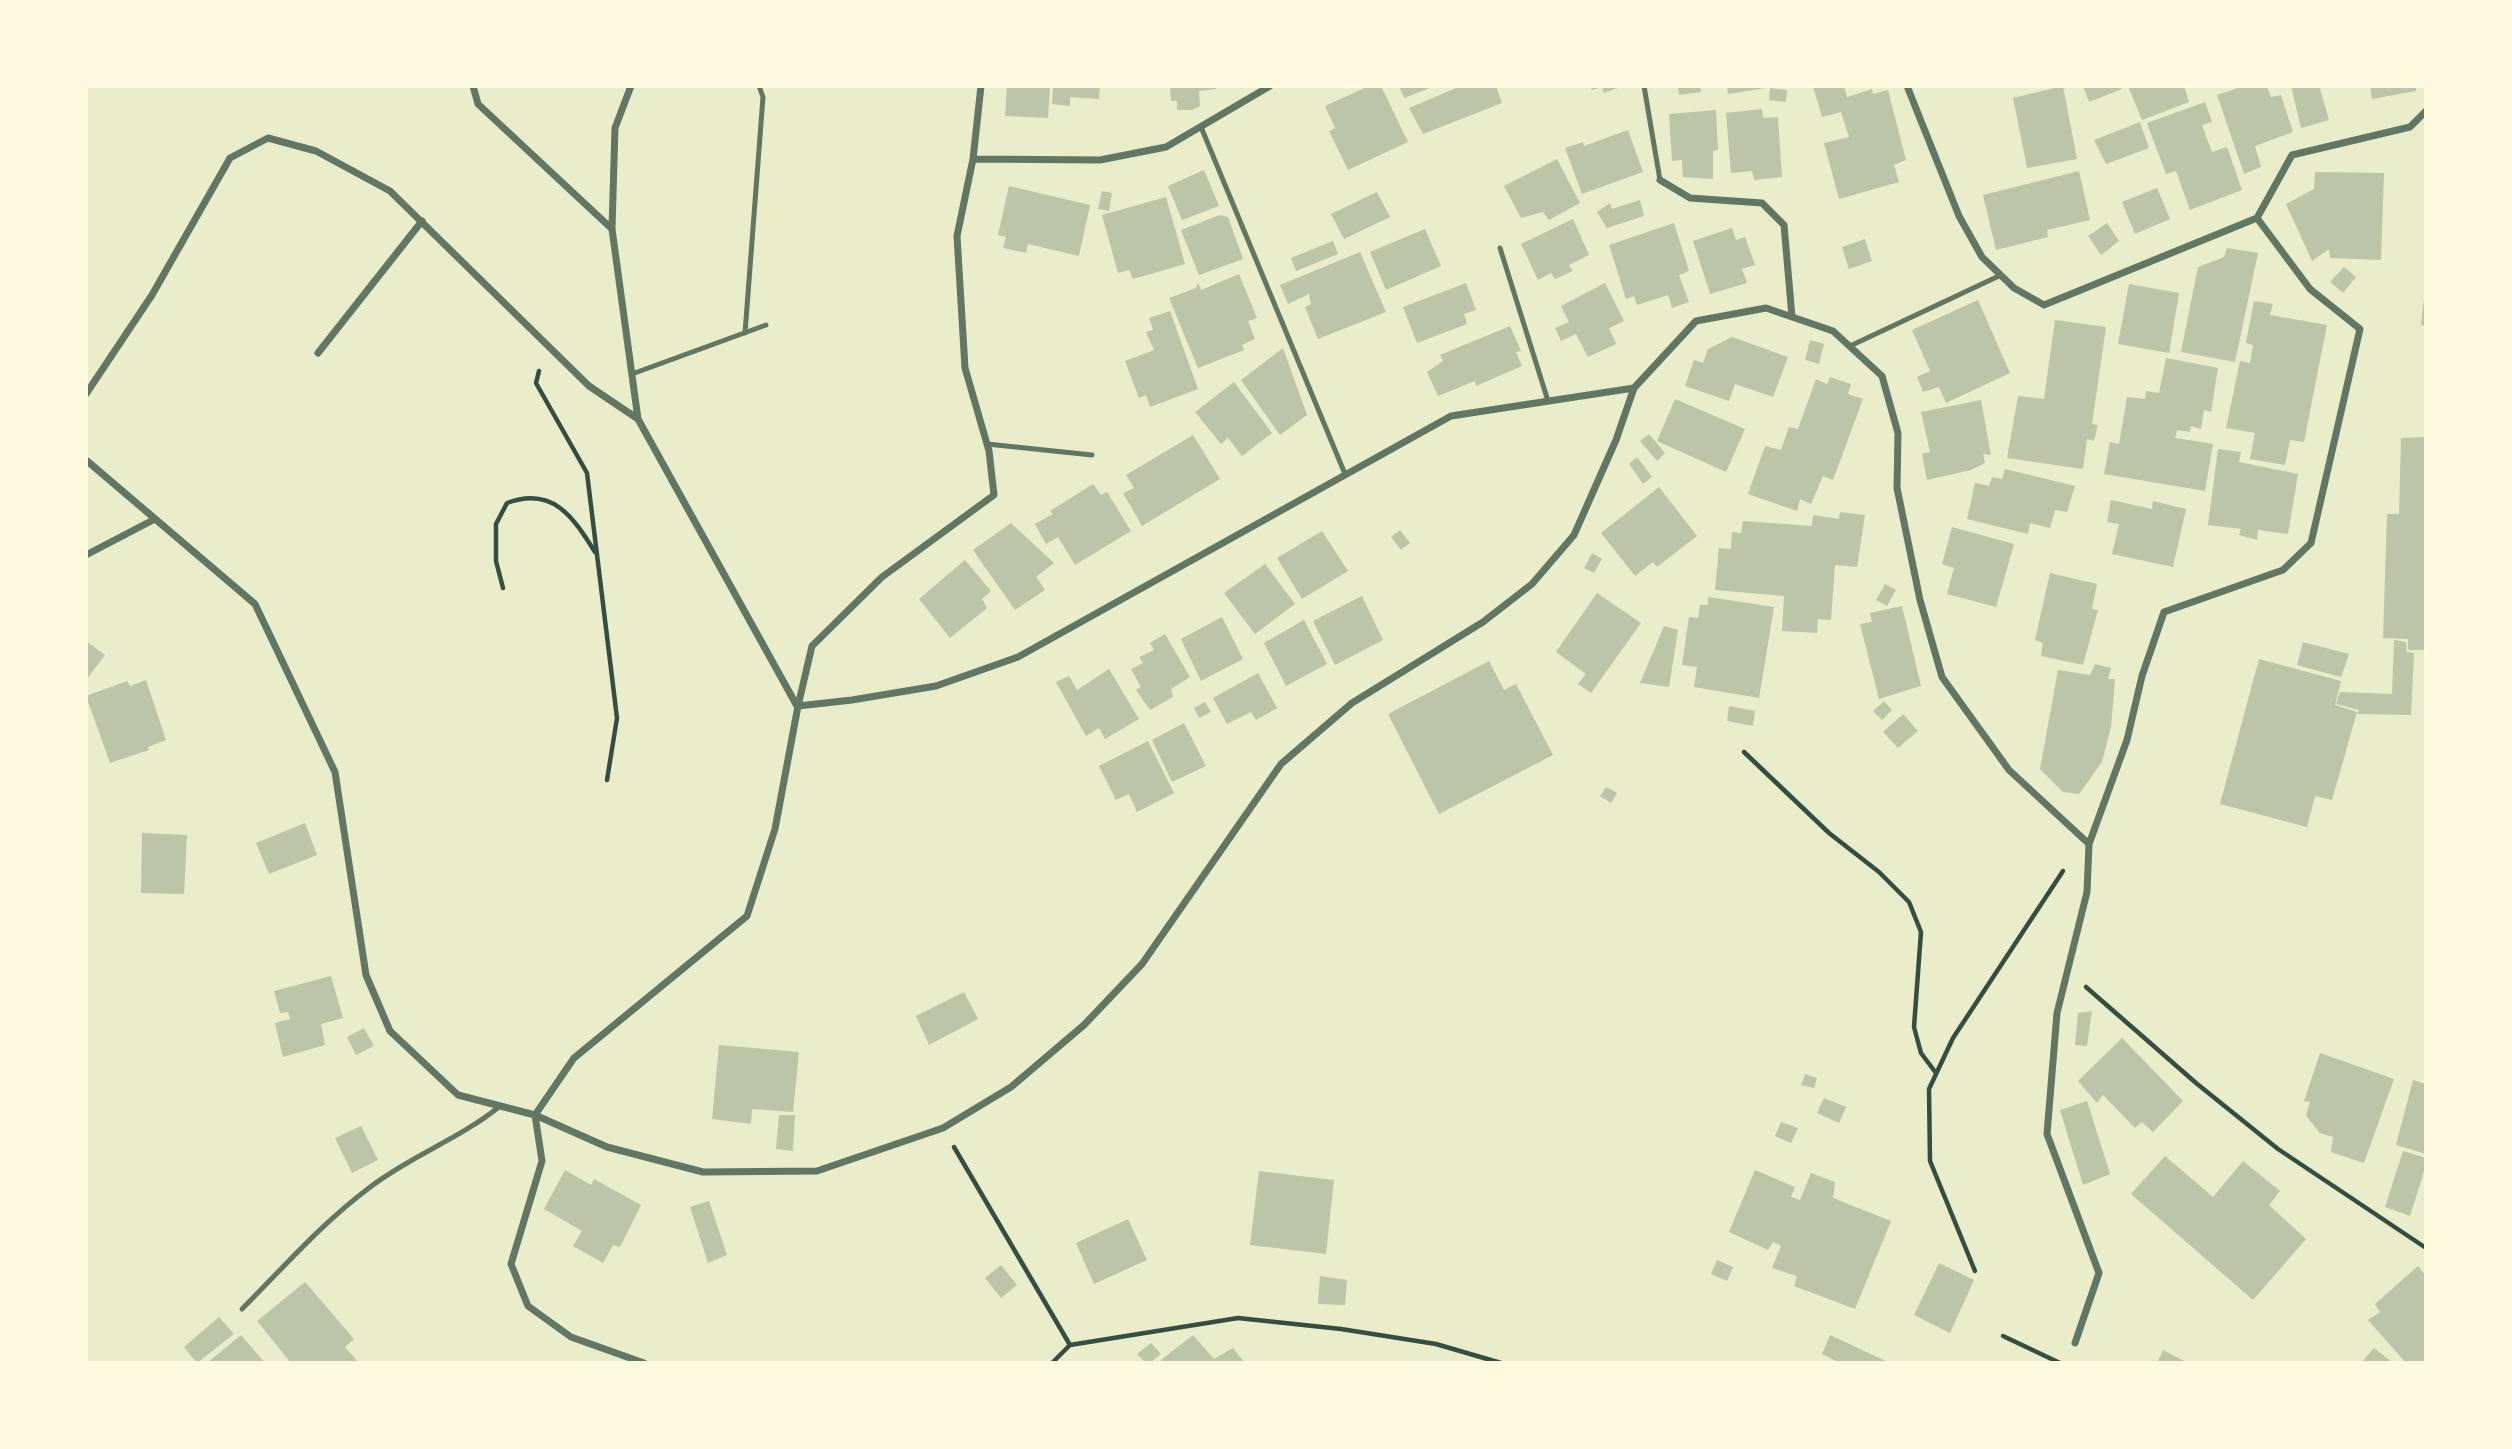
<!DOCTYPE html>
<html>
<head>
<meta charset="utf-8">
<style>
  body { margin:0 }
  #map { position:relative; width:2512px; height:1449px; overflow:hidden; background:#e9edc9; font-family:Manrope,sans-serif }
  canvas { display:block }
  .frame { position:absolute; inset:0; border:88px solid #fefae0; pointer-events:none }
</style>
</head>
<body>
<div id="map">
<canvas width="2512" height="1449"></canvas>
<div class="frame"></div>
</div>
<script>
const context = document.querySelector('canvas').getContext('2d');
context.lineJoin = 'round';
function fillPath(path, color) { context.fillStyle = color; context.fill(path, 'evenodd'); }
function stroke(path, color, width, dash) { context.strokeStyle = color; context.lineWidth = width; context.lineCap = dash ? 'butt' : 'round'; context.setLineDash(dash || []); context.stroke(path); }
fillPath(new Path2D(`
  M1007,86H1050L1048,118L1005,116Z
  M1053,86H1100L1099,99L1070,97V106L1052,104Z
  M1170,86H1215L1216,89L1199,91L1200,106L1192,110H1177V101H1171Z
  M1369,86H1381L1408,142L1348,170L1329,131L1335,128L1325,106Z
  M1399,86H1435L1404,98Z
  M1461,86H1496L1502,103L1423,134L1409,108Z
  M1590,86H1623L1604,93L1602,87L1592,90Z
  M1678,86H1700L1701,92L1679,95Z
  M1727,86H1766V88L1728,94Z
  M1813,86H1844L1847,97L1872,89L1873,94L1888,90L1906,160L1894,165L1899,182L1839,199L1824,143L1849,137L1841,112L1822,117Z
  M2063,86L2077,159L2027,168L2013,98Z
  M2083,86H2120L2122,89L2089,102Z
  M2128,86H2184L2189,102L2142,120Z
  M2244,86H2267L2271,97L2281,95L2293,132L2255,146L2261,167L2244,174L2217,95Z
  M2291,86H2324L2320,89L2329,120L2301,128Z
  M2370,86H2416V91L2372,99Z
  M1770,88L1787,90L1786,102L1769,100Z
  M2205,102L2212,122L2202,125L2212,152L2227,147L2242,190L2190,210L2176,171L2166,174L2147,123Z
  M1762,109L1763,118L1778,117L1782,177L1754,180L1752,171L1731,173L1726,113Z
  M1716,110L1718,150L1713,151V179L1683,177L1682,160L1672,161L1669,114Z
  M2140,122L2149,148L2106,164L2094,140Z
  M1628,130L1643,172L1582,194L1565,148L1583,142L1584,146Z
  M1557,159L1580,203L1549,220L1543,212L1521,218L1504,186Z
  M1204,170L1219,206L1182,220L1168,186Z
  M2079,171L2090,220L2047,230L2048,237L1996,250L1983,195Z
  M2315,172L2384,173L2381,260L2330,258L2329,249L2312,261L2286,204L2314,189Z
  M1009,186L1090,205L1079,256L1028,244L1026,253L1003,248L1006,237L998,235Z
  M2157,188L2170,219L2135,234L2122,202Z
  M1102,191L1112,193L1109,211L1098,209Z
  M1377,192L1390,217L1344,239L1331,214Z
  M1166,197L1185,264L1133,279L1129,270L1118,273L1102,215Z
  M1640,200L1644,216L1607,228L1597,212L1610,203L1612,209Z
  M1220,215L1228,217L1243,259L1199,275L1181,230Z
  M1573,219L1589,255L1569,265L1573,271L1555,279L1551,273L1538,280L1521,244Z
  M1674,223L1689,271L1679,275L1689,302L1672,308L1668,295L1637,305L1634,296L1626,299L1609,245Z
  M2107,223L2119,241L2101,255L2088,236Z
  M1732,228L1736,240L1745,237L1755,265L1742,269L1747,283L1710,294L1693,241Z
  M1425,229L1441,266L1386,290L1370,252Z
  M1865,239L1872,261L1849,269L1842,247Z
  M1333,241L1338,254L1296,271L1291,258Z
  M2227,248L2258,253L2235,362L2181,352L2198,267L2224,257Z
  M1360,252L1386,312L1318,339L1305,307L1311,304L1309,294L1288,304L1280,285Z
  M2344,267L2356,277L2343,293L2330,282Z
  M1239,274L1257,318L1248,321L1255,339L1242,345L1244,350L1198,368L1169,298L1196,288L1198,283L1201,290Z
  M1466,283L1476,310L1464,314L1467,324L1417,343L1403,307Z
  M1605,283L1624,321L1609,328L1616,344L1588,357L1576,334L1561,341L1555,328L1569,322L1561,306Z
  M2129,284L2179,293L2169,353L2118,344Z
  M2424,298H2426V326L2421,325Z
  M1978,300L2010,373L1946,403L1939,387L1923,392L1917,377L1930,371L1912,330Z
  M2254,301L2273,304L2270,315L2327,325L2304,442L2290,440L2285,465L2250,459L2255,433L2226,428L2240,361L2250,363L2253,345L2246,343Z
  M1170,311L1198,389L1150,407L1146,395L1139,398L1125,361L1154,350L1146,332L1153,330L1149,318Z
  M2055,320L2106,327L2092,424L2098,425L2094,441L2087,439L2083,469L2007,458L2018,396L2044,399Z
  M1510,326L1521,351L1516,352L1522,366L1476,386L1475,381L1438,396L1427,372L1443,361L1440,355Z
  M1732,337L1788,357L1773,397L1735,384L1729,401L1685,386L1694,360L1703,363L1708,349Z
  M1810,340L1824,344L1819,364L1805,360Z
  M1283,348L1307,415L1280,435L1241,380Z
  M2166,358L2218,368L2211,412L2204,410L2201,429L2191,426L2190,432L2177,430L2175,438L2213,444L2205,491L2104,474L2110,442L2119,444L2127,397L2145,399L2146,391L2159,393Z
  M1830,377L1851,384L1848,394L1863,399L1833,480L1823,476L1811,504L1800,499L1797,511L1748,494L1765,446L1781,450L1789,427L1798,429L1816,379L1827,384Z
  M1234,382L1272,433L1242,456L1228,438L1221,444L1195,412Z
  M1675,399L1745,429L1726,472L1657,441Z
  M1981,400L1991,455L1983,454L1985,463L1971,470L1927,480L1922,454L1930,452L1921,412Z
  M2424,427H2426V650H2408V639L2383,638L2387,514H2399L2401,438L2424,437Z
  M1649,434L1665,453L1657,461L1640,441Z
  M1193,435L1220,479L1142,526L1123,493L1134,488L1126,475Z
  M2218,449L2241,452L2239,462L2298,474L2288,534L2258,530L2257,540L2239,535L2241,529L2208,525Z
  M1637,457L1652,477L1643,484L1629,464Z
  M2005,469L2075,486L2067,512L2055,510L2050,528L2030,523L2028,534L1967,519L1975,483L1989,486L1992,477L2002,479Z
  M1093,484L1101,495L1107,492L1131,531L1075,565L1058,537L1046,544L1035,524L1053,514L1050,511Z
  M1659,487L1697,536L1657,567L1653,562L1635,576L1601,533Z
  M2111,500L2152,509L2153,501L2186,509L2173,567L2112,554L2119,524L2107,522Z
  M1840,512L1865,515L1857,567L1835,565L1831,620L1818,619L1817,633L1782,631L1784,596L1715,590L1719,548L1731,549L1732,532L1741,533L1743,521L1812,526L1813,515L1839,519Z
  M1011,523L1054,563L1036,577L1045,590L1015,610L973,550Z
  M1952,527L2014,544L1996,607L1947,594L1954,568L1942,564Z
  M1400,530L1410,543L1401,550L1391,537Z
  M1322,531L1348,571L1302,599L1277,558Z
  M1592,553L1602,559L1594,573L1584,568Z
  M965,560L991,591L982,599L987,608L950,638L919,599Z
  M1265,564L1295,604L1255,634L1224,593Z
  M2050,573L2097,584L2092,609L2098,610L2083,665L2041,656L2043,643L2035,640Z
  M1885,584L1896,590L1887,606L1876,600Z
  M1597,593L1641,623L1591,693L1578,684L1586,674L1556,652Z
  M1362,596L1383,640L1335,665L1313,621Z
  M1708,597L1774,607L1759,698L1694,687L1697,667L1682,665L1689,617L1698,618L1700,605H1708Z
  M1902,606L1921,686L1879,699L1860,624L1872,622L1870,613Z
  M1222,617L1243,659L1201,681L1181,639Z
  M1304,620L1327,664L1286,686L1264,643Z
  M1664,626L1678,630L1669,687L1640,683Z
  M1165,634L1190,677L1171,689L1173,697L1150,710L1136,690L1141,687L1131,669L1143,663L1139,657L1154,650L1150,643Z
  M2394,640L2406,642L2407,652L2414,653L2411,715L2357,714L2359,710L2336,704L2340,692L2392,694Z
  M86,641L105,655L86,680Z
  M2303,642L2349,654L2341,677L2297,665Z
  M2259,659L2341,681L2335,705L2357,712L2332,800L2315,796L2307,827L2220,804Z
  M1489,661L1504,690L1516,684L1553,755L1439,814L1388,714Z
  M2095,664L2111,668L2108,679H2115L2111,727L2102,762L2079,794L2063,792L2040,769L2058,670L2090,675Z
  M1109,669L1139,719L1105,739L1099,728L1086,736L1056,682L1069,676L1077,690Z
  M1258,673L1277,708L1256,720L1251,712L1227,724L1213,698Z
  M146,680L166,740L148,747L149,750L110,763L86,696L127,681L130,686Z
  M1884,701L1892,710L1882,720L1873,711Z
  M1205,702L1211,712L1199,718L1194,708Z
  M1729,706L1755,711L1753,726L1727,721Z
  M1903,714L1918,731L1898,748L1883,732Z
  M1184,723L1206,766L1172,782L1152,740Z
  M1148,741L1174,793L1137,812L1129,794L1116,800L1099,766Z
  M1606,787L1617,793L1611,803L1600,796Z
  M305,823L317,855L269,874L256,843Z
  M142,833L187,835L184,894L141,893Z
  M331,976L343,1018L321,1024L325,1045L283,1057L275,1023L290,1019L288,1012L280,1013L274,991Z
  M964,992L978,1019L929,1045L916,1016Z
  M2092,1011L2087,1046L2075,1045L2078,1013Z
  M364,1028L374,1046L356,1055L347,1037Z
  M2122,1038L2183,1101L2153,1132L2142,1122L2135,1128L2103,1095L2097,1103L2078,1081Z
  M719,1045L799,1052L793,1112L752,1109L751,1124L712,1119Z
  M2320,1053L2394,1079L2364,1163L2331,1152L2333,1137L2320,1133L2306,1116L2310,1102L2304,1101Z
  M1805,1074L1817,1078L1814,1088L1801,1085Z
  M2413,1080L2426,1084V1154L2396,1145Z
  M1824,1098L1846,1107L1839,1123L1817,1113Z
  M2087,1101L2110,1174L2083,1185L2060,1110Z
  M779,1115H795L793,1151L776,1149Z
  M1781,1122L1798,1128L1791,1143L1775,1136Z
  M361,1126L378,1160L352,1173L335,1138Z
  M2403,1151L2426,1158V1165L2410,1216L2385,1207Z
  M2165,1156L2213,1197L2243,1161L2280,1191L2269,1205L2306,1239L2253,1300L2131,1194Z
  M565,1170L591,1185L594,1179L641,1205L620,1247L613,1245L603,1263L573,1246L582,1231L544,1209Z
  M1755,1170L1795,1187L1791,1197L1800,1200L1811,1173L1835,1182L1833,1198L1891,1221L1855,1309L1794,1286L1797,1276L1772,1268L1781,1246L1773,1242L1768,1250L1729,1232Z
  M1259,1171L1334,1180L1326,1254L1250,1245Z
  M709,1201L727,1255L708,1263L690,1207Z
  M1128,1219L1147,1260L1094,1284L1076,1243Z
  M1717,1260L1733,1267L1727,1281L1711,1274Z
  M1939,1263L1974,1280L1950,1333L1914,1315Z
  M1001,1265L1017,1285L1001,1298L985,1278Z
  M2418,1266L2426,1276V1363H2406L2368,1320L2380,1312L2375,1304Z
  M1320,1276L1347,1280L1345,1305L1318,1304Z
  M305,1282L354,1339L345,1347L359,1363H291L257,1321Z
  M219,1317L234,1334L197,1363L184,1347Z
  M241,1335L265,1363H207Z
  M1193,1335L1214,1359L1233,1348L1245,1363H1166L1161,1360Z
  M1830,1335L1890,1363H1840L1822,1354Z
  M1151,1343L1161,1354L1150,1363H1146L1137,1354Z
  M2374,1348L2393,1363H2361Z
  M2163,1350L2188,1363H2157Z`), '#bcc5a7');
stroke(new Path2D(`
  M539,371L536,383L587,473L617,718L607,780
  M503,588L496,561V524L507,503C553,486 573,517 595,552
  M1744,752L1829,833L1879,872L1909,902L1921,932L1914,1027L1921,1053L1936,1073
  M2086,987L2196,1083L2278,1149L2426,1248
  M954,1147L1070,1345
  M1975,1271L1930,1161L1929,1089L1953,1038L2063,871
  M2003,1336L2060,1363
  M1052,1363L1070,1345L1238,1318L1341,1329L1436,1344L1501,1363`), '#344e41', 4.5);
stroke(new Path2D(`
  M1644,86L1660,180
  M1201,127L1345,474
  M1500,248L1548,401
  M745,333L763,97L759,86
  M1850,346L2001,275
  M632,374L766,325
  M987,444L1092,455
  M242,1309C283,1268 322,1223 369,1188C410,1156 460,1139 500,1106`), '#617663', 5);
stroke(new Path2D(`
  M473,86L478,104L612,229
  M631,86L615,128L612,229L638,419L797,706
  M1907,86L1959,216L1982,257L2014,288L2044,305L2257,218L2292,155L2410,127L2426,111
  M973,159L1100,160L1166,147L1270,86
  M1660,180L1690,198L1762,203L1784,225L1792,317
  M318,353L422,221
  M86,394L152,295L230,158L268,138L316,151L390,191L589,386L638,419
  M86,460L255,604L335,772L366,975L390,1031L458,1095L535,1115L607,1147L703,1172L817,1171L943,1128L1011,1087L1084,1025L1142,964L1281,764L1352,703L1483,622L1532,584L1574,535L1616,440L1634,388L1696,321L1766,308L1833,331L1882,376L1898,433L1897,488L1920,600L1942,677L2009,770L2089,844
  M86,555L155,519
  M798,706L852,700L936,686L1018,657L1451,416L1634,388
  M2075,1343L2099,1273L2047,1134L2057,1013L2087,892L2089,844L2127,740L2142,676L2164,612L2283,570L2311,543L2360,329L2310,289L2257,218
  M644,1363L571,1337L528,1306L511,1264L542,1161L535,1115L574,1058L747,916L775,829L798,706L812,646L882,577L994,495L989,451L965,368L957,236L973,159L981,86`), '#617663', 7);
</script>
</body>
</html>
